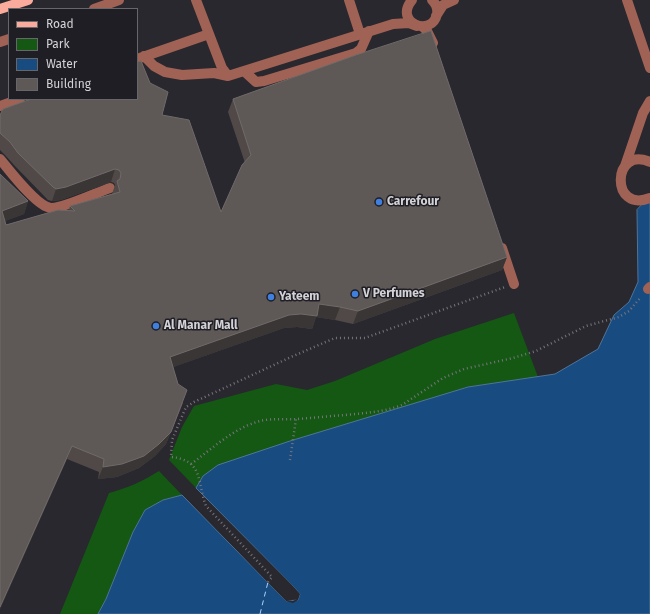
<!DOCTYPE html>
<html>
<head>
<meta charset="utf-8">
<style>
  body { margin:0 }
  #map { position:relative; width:650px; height:614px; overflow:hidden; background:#29282e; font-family:"Fira Sans",sans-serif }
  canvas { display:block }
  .legend { position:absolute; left:8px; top:8px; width:130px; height:92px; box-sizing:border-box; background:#1f1e24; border:1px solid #67666b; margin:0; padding:5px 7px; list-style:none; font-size:12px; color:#d3d2d6 }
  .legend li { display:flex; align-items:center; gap:8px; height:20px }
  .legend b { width:20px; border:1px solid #67666b }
</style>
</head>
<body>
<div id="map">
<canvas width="650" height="614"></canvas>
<ul class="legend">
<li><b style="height:5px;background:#fbab9c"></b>Road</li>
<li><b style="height:11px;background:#145814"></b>Park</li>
<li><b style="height:11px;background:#184b80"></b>Water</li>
<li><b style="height:11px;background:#5e5856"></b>Building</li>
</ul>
</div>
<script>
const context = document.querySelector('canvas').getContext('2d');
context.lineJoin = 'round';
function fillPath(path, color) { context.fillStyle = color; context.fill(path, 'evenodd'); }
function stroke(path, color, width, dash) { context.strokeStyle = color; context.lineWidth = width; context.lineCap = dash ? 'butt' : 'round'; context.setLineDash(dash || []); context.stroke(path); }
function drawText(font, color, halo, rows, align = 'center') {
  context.font = font + ' "Fira Sans",sans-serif'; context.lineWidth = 3; context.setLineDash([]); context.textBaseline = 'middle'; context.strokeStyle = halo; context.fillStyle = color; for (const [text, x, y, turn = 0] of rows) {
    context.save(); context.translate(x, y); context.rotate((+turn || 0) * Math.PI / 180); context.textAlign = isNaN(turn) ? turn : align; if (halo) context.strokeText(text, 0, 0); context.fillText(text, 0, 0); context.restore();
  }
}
fillPath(new Path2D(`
  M514,313L538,377L467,387L203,476L196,488L169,460L182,427L194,406L276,384L307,390L335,381L435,339Z
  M159,471L182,495L163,500L145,510L133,532L106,599L98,614H60L109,493C128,488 143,481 159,471Z`), '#145814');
const water = new Path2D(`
  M650,196V614H98L106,599L133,532L145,510L163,500L182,495L286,601L298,600L300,594L291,584L196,488L203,476L218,465L290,441L468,387L555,374L598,349L614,315L629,302L638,282L637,210Z`);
fillPath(water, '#184b80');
stroke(water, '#50749a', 1);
fillPath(new Path2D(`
  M194,487L291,584L300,594L298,600L293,603L286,601L181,493L184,494L287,600L293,601L297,599V595L289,585L194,490Z`), '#29282e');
stroke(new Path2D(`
  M260,614L268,582`), '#b0d1f7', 1, [5, 4]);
stroke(new Path2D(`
  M290,460L296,419
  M191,464C213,448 234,428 260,421C272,418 285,420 297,419C313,418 329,416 345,415C365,413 384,412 402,405L443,378L464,369L513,358L536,351L586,326L619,317L629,311L641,297
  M268,582L272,577L206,506C197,483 204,460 171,457L172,440L186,407L194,402L291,357L335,338H365L505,287`), '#76757a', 2.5, [1, 3]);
stroke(new Path2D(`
  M196,0L222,68L228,76
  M349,0L360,34
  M412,0C393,23 432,38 437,14C438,9 436,4 432,0
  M627,0L650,68
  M94,9L119,0
  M436,16L443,5L454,0
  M423,27L427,31L433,43
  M0,42L9,39
  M144,56L154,66L165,72L182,75L214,73L228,76L393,24L409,23L417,26
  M137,59L209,34
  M244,71L256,82L264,81L356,53L361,49L369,31
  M0,106L20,99
  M0,159C10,171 37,207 51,208C62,209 98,192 110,188
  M650,162C612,145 610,214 650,198
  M625,166L643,113L650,101
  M502,248L514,284
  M648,289L650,287`), '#a16256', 10);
stroke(new Path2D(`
  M0,9L28,0`), '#fbab9c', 10);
fillPath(new Path2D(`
  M233,99L507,257L502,270L353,324L335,320L316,317L312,329L297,327L284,328L173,367L183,403L166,444L155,456L139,468L117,477L98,479L99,472L67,459L0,609V174L28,201L24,214L5,221L6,225L69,210L70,206L112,194L115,185L114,183L111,182L61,200L52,201L48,200L14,165L5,155L0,150V115H162L221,212L245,163L228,112Z`), '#504947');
fillPath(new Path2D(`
  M115,169L111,182L61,200L52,201L56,189Z
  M28,201L24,214L0,223L2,211Z
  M507,257L502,270L353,324L358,311Z
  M319,304L340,307L335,320L316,317L312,329L297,327L284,328L165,370L170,357Z
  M187,390L166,444L155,456L139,468L117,477L98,479L103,467Z
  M72,446L67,459L0,609V607Z`), '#3a3636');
const building = new Path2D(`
  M431,31L507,257L358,311L340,307L319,304L317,316L301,314L289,315L170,357L178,384L187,390L171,432L159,444L144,456L122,464L103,467L104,459L72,446L0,607V174L28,201L2,211L6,225L58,210L75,211L70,206L120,192L117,181L120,179L121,173L119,170L115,169L66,187L56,189L53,187L18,153L10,142L0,133V115L3,109L31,99H137V62L141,61L150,83L168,92L162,115L189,120L221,212L242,165L251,155L233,99L356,55Z`);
fillPath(building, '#5e5856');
stroke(building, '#706b6a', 1);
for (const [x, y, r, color] of [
  [379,202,4,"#3f7fe0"],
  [355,294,4,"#3f7fe0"],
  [271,297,4,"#3f7fe0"],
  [156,326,4,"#3f7fe0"]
]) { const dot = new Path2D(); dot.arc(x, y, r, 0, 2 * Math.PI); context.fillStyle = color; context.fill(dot); stroke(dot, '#1f1e24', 1.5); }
drawText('bold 12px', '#d3d2d6', '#1f1e24', [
  ["Carrefour",387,202],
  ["V Perfumes",363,294],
  ["Yateem",279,297],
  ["Al Manar Mall",164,326]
], 'left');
</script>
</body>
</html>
